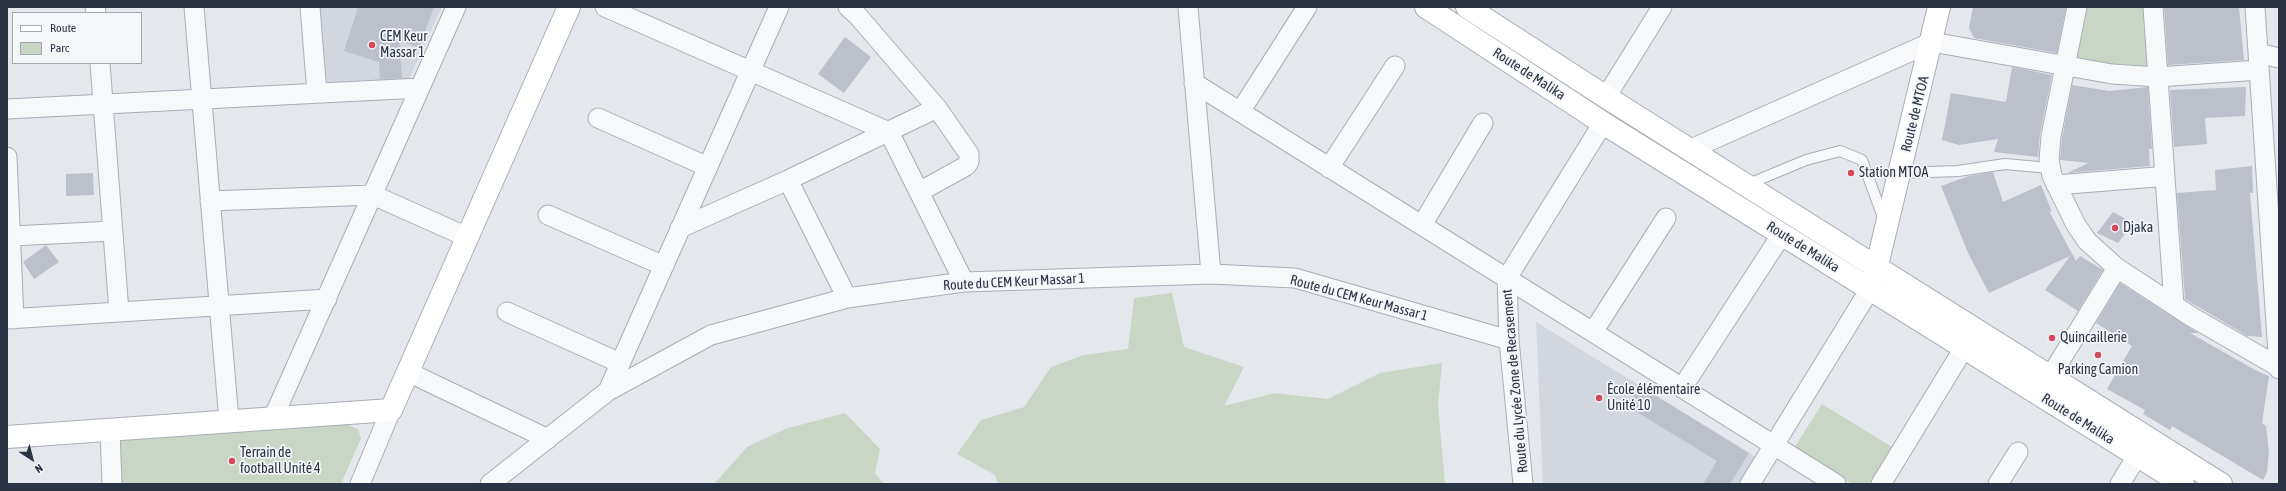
<!DOCTYPE html>
<html>
<head>
<meta charset="utf-8">
<style>
  body { margin:0 }
  #map { position:relative; width:2286px; height:491px; overflow:hidden; background:#e4e7ec; font-family:"Asap Condensed",sans-serif }
  canvas { display:block }
  .frame { position:absolute; inset:0; border:8px solid #2b3445; pointer-events:none }
  .legend { position:absolute; left:12px; top:12px; width:130px; height:52px; box-sizing:border-box; background:#f4f6f9; border:1px solid #a4a8b1; margin:0; padding:5px 7px; list-style:none; font-size:12px; color:#2b3445 }
  .legend li { display:flex; align-items:center; gap:8px; height:20px }
  .legend b { width:20px; border:1px solid #a4a8b1 }
  .north { position:absolute; left:12px; top:439px; width:40px; height:40px; -webkit-text-stroke:3px #f4f6f9; paint-order:stroke; rotate:144deg; font-size:11px; font-weight:700; line-height:16px; text-align:center; color:#2b3445 }
  .north::after { content:''; display:block; margin:auto; width:14px; height:18px; background:#2b3445; clip-path:polygon(50% 0,100% 100%,50% 72%,0 100%) }
</style>
</head>
<body>
<div id="map">
<canvas width="2286" height="491"></canvas>
<div class="frame"></div>
<ul class="legend">
<li><b style="height:5px;background:#fff"></b>Route</li>
<li><b style="height:11px;background:#c9d6c5"></b>Parc</li>
</ul>
<div class="north">N</div>
</div>
<script>
const context = document.querySelector('canvas').getContext('2d');
context.lineJoin = 'round';
function fillPath(path, color) { context.fillStyle = color; context.fill(path, 'evenodd'); }
function stroke(path, color, width, dash) { context.strokeStyle = color; context.lineWidth = width; context.lineCap = dash ? 'butt' : 'round'; context.setLineDash(dash || []); context.stroke(path); }
function drawText(font, color, halo, rows, align = 'center') {
  context.font = font + ' "Asap Condensed",sans-serif'; context.lineWidth = 3.5; context.setLineDash([]); context.textBaseline = 'middle'; context.strokeStyle = halo; context.fillStyle = color; for (const [text, x, y, turn = 0] of rows) {
    context.save(); context.translate(x, y); context.rotate((+turn || 0) * Math.PI / 180); context.textAlign = isNaN(turn) ? turn : align; if (halo) context.strokeText(text, 0, 0); context.fillText(text, 0, 0); context.restore();
  }
}
fillPath(new Path2D(`
  M316,7H442L407,84L322,87Z
  M1536,322L1759,459L1743,484H1543Z`), '#d2d6de');
fillPath(new Path2D(`
  M2084,7H2149L2154,67L2071,61Z
  M1172,293L1184,347L1244,367L1224,406L1275,393L1328,399L1380,373L1442,363L1438,405L1445,484H998L995,475L957,454L981,420L1024,407L1051,367L1084,355L1128,349L1134,298Z
  M1822,404L1892,447L1869,484H1852L1794,448Z
  M845,413L880,449L875,473L884,484H714L747,447L785,429Z
  M346,424L358,429L361,438L341,484H116L111,437Z`), '#c9d6c5');
fillPath(new Path2D(`
  M358,7H434L419,48L399,40L402,78L380,79L379,62L344,51Z
  M1973,7H2066L2057,53L1974,38L1969,28Z
  M2164,7H2239L2244,60L2168,65Z
  M845,37L871,57L844,93L818,74Z
  M2012,67L2052,75L2040,134L2038,157L1994,152L1998,139L1959,145L1942,140L1951,93L2006,102Z
  M2072,85L2109,91L2148,87L2152,149H2149L2150,166L2067,173L2089,163L2060,160L2062,138Z
  M2246,87L2245,116L2205,118L2207,144L2174,147L2170,90Z
  M2252,166L2253,193H2250L2262,337L2247,336L2185,299L2177,193L2216,190L2215,170Z
  M1993,172L2003,202L2041,185L2052,212L2049,211L2076,261L2080,256L2103,270L2078,311L2045,290L2070,256L1989,293L1969,255L1941,186L1969,176Z
  M93,173L94,195L66,196V174Z
  M2113,212L2133,223L2118,243L2097,233Z
  M46,245L59,262L34,279L23,262Z
  M2120,283L2198,333H2190L2257,371L2269,376L2262,423L2266,426L2269,452L2267,472L2263,480L2172,426L2170,430L2143,414L2145,410L2107,389L2132,346L2096,323Z
  M1640,386L1749,453L1730,484H1703L1717,461L1627,406Z`), '#bbc0ca');
const lane = new Path2D(`
  M1900,173L1958,171L2005,164L2049,168
  M1746,185L1806,160L1840,151L1862,160L1884,220`);
const street = new Path2D(`
  M95,7L96,13
  M194,7L229,421
  M310,7L317,93
  M605,7L889,132L964,282
  M848,7L858,16L937,108L969,154V162L966,166L919,192
  M1188,7L1211,274
  M2077,7L2051,136L2049,160L2052,176L2076,225L2087,241L2117,268L2192,317L2279,367
  M2153,7L2174,305
  M2255,7L2279,369
  M2258,53L2279,58
  M100,63L119,312
  M1194,83L1836,484
  M1606,97L1662,7
  M7,109L420,88
  M1240,112L1307,7
  M598,118L708,167
  M1689,150L1932,42L2112,74L2158,77L2259,70
  M7,157L14,319
  M1329,168L1395,66
  M788,180L847,298
  M2056,185L2156,177L2164,174
  M210,201L373,195L467,237
  M548,215L664,266
  M1422,225L1483,123
  M680,228L788,180L937,108
  M12,236L113,231
  M507,312L620,363
  M7,319L327,299
  M1593,332L1666,218
  M408,372L548,439
  M2050,377L2117,268
  M1682,388L1782,234
  M608,391L779,7
  M273,418L456,7
  M110,430L112,484
  M360,484L391,410
  M490,484L608,391L711,335L847,298L964,282L1211,274L1295,278L1509,340
  M1523,484L1509,340L1507,278L1603,123
  M1750,484L1870,289
  M1881,484L1964,348
  M1998,484L2018,452
  M2120,484L2137,456`);
const secondary = new Path2D(`
  M1426,7L1603,123L2183,484
  M1467,7L1606,97L2221,484
  M1873,282L1939,7
  M7,437L391,410L569,7`);
stroke(lane, '#a9aeb7', 12);
stroke(street, '#a9aeb7', 21);
stroke(secondary, '#a9aeb7', 24);
stroke(lane, '#f7f8fa', 10);
stroke(street, '#f7f8fa', 19);
stroke(secondary, '#fff', 22);
for (const [x, y, r, color] of [
  [372,45,4,"#d1495b"],
  [1851,173,4,"#d1495b"],
  [2115,228,4,"#d1495b"],
  [2052,338,4,"#d1495b"],
  [2098,355,4,"#d1495b"],
  [1599,398,4,"#d1495b"],
  [232,461,4,"#d1495b"]
]) { const dot = new Path2D(); dot.arc(x, y, r, 0, 2 * Math.PI); context.fillStyle = color; context.fill(dot); stroke(dot, '#f4f6f9', 1.5); }
drawText('14px', '#2b3445', '#f4f6f9', [
  ["CEM Keur",380,37],
  ["Massar 1",380,53],
  ["Station MTOA",1859,173],
  ["Djaka",2123,228],
  ["Quincaillerie",2060,338],
  ["Parking Camion",2098,370,"center"],
  ["École élémentaire",1607,390],
  ["Unité 10",1607,406],
  ["Terrain de",240,453],
  ["football Unité 4",240,469]
], 'left');
drawText('14px', '#2b3445', '#f4f6f9', [
  ["Route de Malika",1529,74,33],
  ["Route de MTOA",1915,114,-76],
  ["Route de Malika",1803,247,32],
  ["Route du CEM Keur Massar 1",1014,282,-3],
  ["Route du CEM Keur Massar 1",1359,298,15],
  ["Route du Lycée Zone de Recasement",1515,381,-95],
  ["Route de Malika",2078,419,32]
]);
</script>
</body>
</html>
